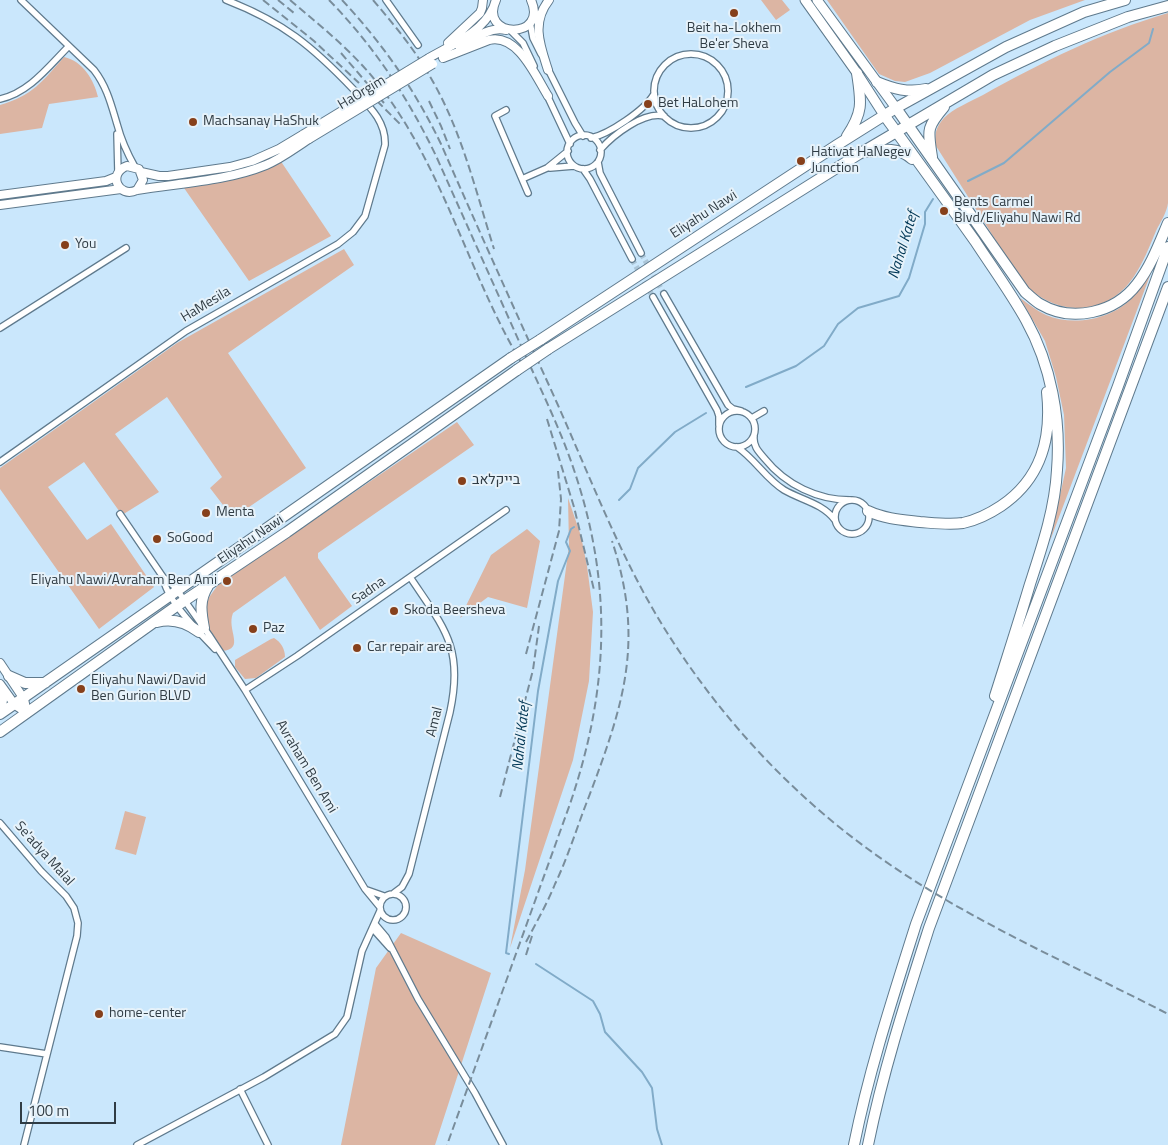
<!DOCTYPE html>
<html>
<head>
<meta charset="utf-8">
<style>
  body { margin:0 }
  #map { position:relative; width:1168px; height:1145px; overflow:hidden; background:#cae7fc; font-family:"Titillium Web",sans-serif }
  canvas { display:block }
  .scale { position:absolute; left:20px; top:1102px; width:96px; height:22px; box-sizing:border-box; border:2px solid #303c44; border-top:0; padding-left:6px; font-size:15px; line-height:18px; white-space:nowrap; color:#303c44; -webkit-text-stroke:4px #e6f2fa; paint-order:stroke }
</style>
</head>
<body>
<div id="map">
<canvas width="1168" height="1145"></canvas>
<div class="scale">100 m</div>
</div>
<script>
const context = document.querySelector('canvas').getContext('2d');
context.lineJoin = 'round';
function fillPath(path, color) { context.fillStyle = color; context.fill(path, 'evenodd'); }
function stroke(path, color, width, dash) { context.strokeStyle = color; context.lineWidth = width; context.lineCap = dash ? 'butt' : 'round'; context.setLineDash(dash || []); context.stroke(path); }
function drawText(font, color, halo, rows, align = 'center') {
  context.font = font + ' "Titillium Web",Heebo,sans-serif'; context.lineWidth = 4; context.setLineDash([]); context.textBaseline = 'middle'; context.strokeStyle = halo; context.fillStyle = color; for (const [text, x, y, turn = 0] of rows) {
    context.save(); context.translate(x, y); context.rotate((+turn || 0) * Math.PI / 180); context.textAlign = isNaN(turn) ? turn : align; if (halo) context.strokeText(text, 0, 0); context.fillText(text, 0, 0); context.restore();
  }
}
fillPath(new Path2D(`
  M761,0H782L790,10L776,20Z
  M827,0H1085L1030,20L930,73L905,82L895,81L879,74Z
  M1168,13C1168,56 1168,99 1168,142C1168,162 1168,184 1168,203C1167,212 1160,223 1156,231C1143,262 1130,298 1093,306C1065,313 1041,301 1022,282L936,146C934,134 936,127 944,118C952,109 972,101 983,95C1042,62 1103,32 1168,13Z
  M64,57C83,61 94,80 98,97L49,104L42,128L0,134V105C32,96 43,81 64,57Z
  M280,160L331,236L249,281L184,188C216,182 253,180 280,160Z
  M344,249L354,265L228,353L306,468L233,518L210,488L222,477L167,397L115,434L159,492L122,515L84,462L48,487L87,540L111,524L154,587L99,629L0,489V468L177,343Z
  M1157,257L1050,541L1066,468L1064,415L1056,377L1045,341L1020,298C1029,304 1037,311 1046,315C1074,327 1113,319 1133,297C1143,285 1150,270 1157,257Z
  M457,422L474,445L318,553V558L352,606L320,630L285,576L233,613C226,630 246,649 222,651C210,640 201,620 207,603C208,597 214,591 217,586Z
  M568,498L581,536L587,566L593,612L589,681L573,760L510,948L525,870L569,546Z
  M527,529L540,541L527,608L488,597L460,618L491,555Z
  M274,638C281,642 285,649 285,657L256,678L245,679L235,667V660L271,639Z
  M125,811L146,817L136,855L115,849Z
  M401,933L491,973L435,1145H341L376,968Z`), '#dcb5a3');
stroke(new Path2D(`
  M968,181L1004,163L1110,72L1149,43L1153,29
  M746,387L796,366L824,346L838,324L858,308L899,296L909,278L925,224V212L933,199
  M619,500L630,489L638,468L675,432L706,413
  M509,954L506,953L538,691L558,581L570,551L566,542L571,529L574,527
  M536,964L593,1001L600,1014L605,1032L642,1072L652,1088L657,1129L662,1145`), '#81abc8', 2);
stroke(new Path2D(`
  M641,253L664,294
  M632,259L653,297`), '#abc5d7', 5.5, [5.5, 3]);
const street = new Path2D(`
  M21,0L94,70C107,87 111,104 117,124C121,139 127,153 135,167
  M386,0L418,45
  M530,22L533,38L541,54
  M511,31L523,43L534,66
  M654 91a37 37 0 1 1 74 0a37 37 0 1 1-74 0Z
  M547,67L575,123L583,136
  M546,93L570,144
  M0,99C29,93 49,66 69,46
  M506,110L495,116L528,193
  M117,134L118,173
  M567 152a17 17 0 1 1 34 0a17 17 0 1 1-34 0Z
  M591,138C609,134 645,110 654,94
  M600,150C613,135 644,111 664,116
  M598,162L600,173L641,253
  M550,168L574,166
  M583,169L590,179L632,259
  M522,179L547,168L568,151
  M664,294L728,405L733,409L741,411
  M653,297L717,410L719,416V425
  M0,328L126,248
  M719 429a18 18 0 1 1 36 0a18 18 0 1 1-36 0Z
  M752,418L764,411
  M754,436C753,446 758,451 765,459C786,485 818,500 850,500
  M737,447C755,459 766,479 784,490C801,500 822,503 835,520
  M0,462L186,331L338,244L353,232L365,216L385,145C386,121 369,106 354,90C312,46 283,22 226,0
  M835 517a17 17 0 1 1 34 0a17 17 0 1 1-34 0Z
  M120,514L163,577L175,587L209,635L245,690L365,889L379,906
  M163,577C166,600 199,632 215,649
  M245,690L297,656L506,510
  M0,823L41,871L66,896L74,908L78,923L77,936L24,1145
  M367,890L384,896
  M394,893L402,887L409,874L450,712C464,647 444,628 410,577
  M380 907a13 13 0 1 1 26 0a13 13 0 1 1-26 0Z
  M375,924L386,937L418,999L475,1093L503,1145
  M373,929L390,948
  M0,1047L47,1054
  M240,1089L268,1145
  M137,1145L264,1077L335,1034L347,1017L362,951L380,911`);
const secondary = new Path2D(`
  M496,0C478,39 549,40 531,0
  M448,43L480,13L482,8L483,0
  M460,48C474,39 489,26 506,30
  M429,58C451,45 482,33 493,8
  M443,58L489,40C518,33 536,77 548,96
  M548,70C540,45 531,23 549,0
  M141,172L159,176H168L230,167L252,161L279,149L304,134
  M137,190L143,180L139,169L127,166C107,173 118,199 137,190C179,183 227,181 266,165C281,159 295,148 309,139
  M0,195L106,181L116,177
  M0,205L121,189
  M0,663L24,699L27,713
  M0,684L15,705L27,713`);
const primary = new Path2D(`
  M805,0L857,73L884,115
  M817,0L896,108`);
const highway = new Path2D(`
  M877,82C894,89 908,93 926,89
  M896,108L1025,292C1030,296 1035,301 1040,304C1072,323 1115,313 1137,284C1151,266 1159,244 1168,223
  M884,115C915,157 945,199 975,241C992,267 1011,293 1026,320C1051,365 1061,419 1057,470C1055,509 1042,547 1030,584C1019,621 1007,658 995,696
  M847,136C864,111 861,101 857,73
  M868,152C885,149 898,147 912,159
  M932,157C928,130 926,128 944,107
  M540,340L837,145L896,108L1006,47L1084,12L1125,0
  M548,349L859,154L993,75L1055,46L1128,17L1168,6
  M868,511C885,519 903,520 920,522C934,523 949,525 963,523C977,520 989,514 1001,506C1041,479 1052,439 1047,392
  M157,622C172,618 187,623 199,632
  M204,628C201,612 199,600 208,586
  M9,676L25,683H45
  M0,687L2,700L0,710
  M0,714L511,358
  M0,732L178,605L287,532L517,370
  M854,1145C869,1070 893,997 916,924L1118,386L1168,247
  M868,1145C883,1071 906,1000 929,928L1168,287`);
stroke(street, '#5f7a8d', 8);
stroke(secondary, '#5f7a8d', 10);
stroke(primary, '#5f7a8d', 11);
stroke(highway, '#5f7a8d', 12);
stroke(street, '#fff', 5.5);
stroke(secondary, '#fff', 8);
stroke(primary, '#fff', 9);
stroke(highway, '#fff', 10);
stroke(new Path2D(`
  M263,0L314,41L359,83
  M278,0L294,13
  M290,0C323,28 356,54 382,89C446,174 470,279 525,369
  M329,0C374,46 409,99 437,158C465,221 494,285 522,348C540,388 560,428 574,470C613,585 609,689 570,804L447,1145
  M342,0C383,44 415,90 441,144C479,231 518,317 557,403C586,468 612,535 646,597C701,696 780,786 872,852C963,918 1069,963 1168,1014
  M373,0C395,26 416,51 432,80C462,132 476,192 494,249
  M341,53L384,103
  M377,101L402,126
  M429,101L441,126L450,149
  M547,419L574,507L594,590
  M526,654L559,531L561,499L558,471
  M500,797L533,670L539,626
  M526,942C536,923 547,904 555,884C568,857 577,827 588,799C624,704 645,641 612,541
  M526,955L532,936`), '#798d9b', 2, [8, 4]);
const secondaryBridge = new Path2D(`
  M304,134L429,58
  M309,139L433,64`);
const highwayBridge = new Path2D(`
  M511,358L540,340
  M517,370L548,349`);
stroke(secondaryBridge, '#5f7a8d', 10, []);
stroke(highwayBridge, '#5f7a8d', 12, []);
stroke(secondaryBridge, '#fff', 8);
stroke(highwayBridge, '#fff', 10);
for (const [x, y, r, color] of [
  [734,13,5,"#86401b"],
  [648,104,5,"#86401b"],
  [193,122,5,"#86401b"],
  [801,161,5,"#86401b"],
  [944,211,5,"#86401b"],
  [65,245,5,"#86401b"],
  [462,481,5,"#86401b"],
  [206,513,5,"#86401b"],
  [157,539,5,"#86401b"],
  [227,581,5,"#86401b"],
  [394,611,5,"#86401b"],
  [253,629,5,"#86401b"],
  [357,648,5,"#86401b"],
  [81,689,5,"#86401b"],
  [99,1014,5,"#86401b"]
]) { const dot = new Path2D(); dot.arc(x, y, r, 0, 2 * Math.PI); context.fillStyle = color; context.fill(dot); stroke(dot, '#e6f2fa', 2); }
drawText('14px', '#303c44', '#e6f2fa', [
  ["Beit ha-Lokhem",734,29,"center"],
  ["Be'er Sheva",734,45,"center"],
  ["Bet HaLohem",658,104],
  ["Machsanay HaShuk",203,122],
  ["Hativat HaNegev",811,153],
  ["Junction",811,169],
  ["Bents Carmel",954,203],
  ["Blvd/Eliyahu Nawi Rd",954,219],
  ["You",75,245],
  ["בייקלאב",472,481],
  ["Menta",216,513],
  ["SoGood",167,539],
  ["Eliyahu Nawi/Avraham Ben Ami",217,581,"right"],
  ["Skoda Beersheva",404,611],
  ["Paz",263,629],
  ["Car repair area",367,648],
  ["Eliyahu Nawi/David",91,681],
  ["Ben Gurion BLVD",91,697],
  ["home-center",109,1014]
], 'left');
drawText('14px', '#303c44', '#e6f2fa', [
  ["HaOrgim",362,93,-31],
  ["Eliyahu Nawi",704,215,-33],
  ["HaMesila",206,305,-31],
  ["Eliyahu Nawi",251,540,-34],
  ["Sadna",369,591,-35],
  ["Amal",435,722,-76],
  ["Avraham Ben Ami",306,767,59],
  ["Se'adya Malal",44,854,48]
]);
drawText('italic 15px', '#003755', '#e6f2fa', [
  ["Nahal Katef",904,245,-73],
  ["Nahal Katef",522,736,-84]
]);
</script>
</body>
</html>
